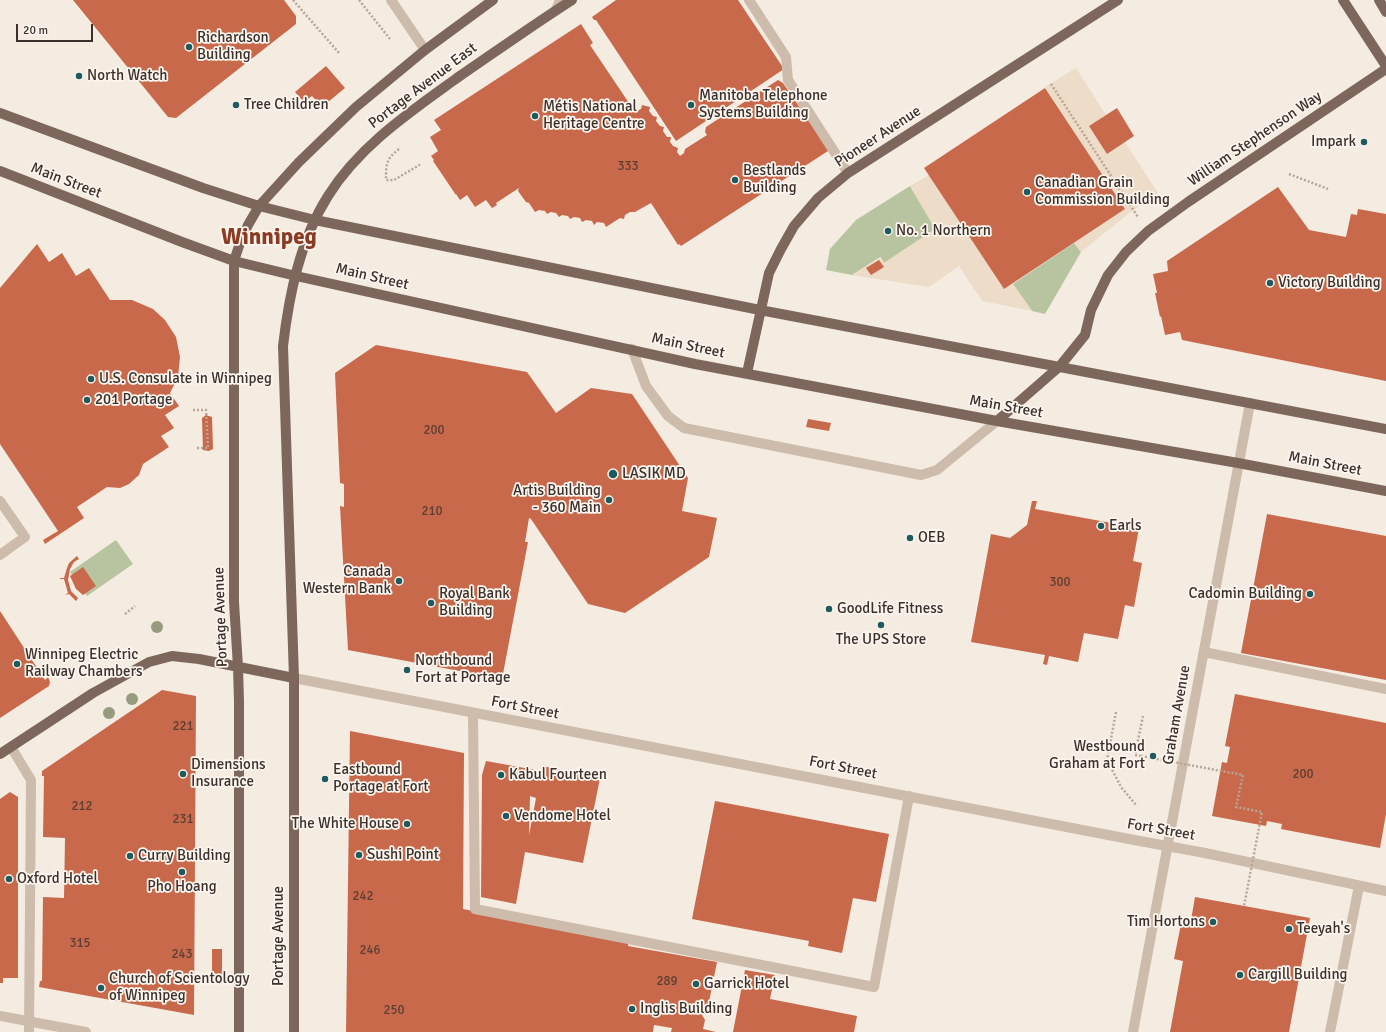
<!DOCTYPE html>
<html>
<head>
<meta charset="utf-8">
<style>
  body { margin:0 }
  #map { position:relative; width:1386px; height:1032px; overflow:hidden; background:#f4ebe1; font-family:Signika,sans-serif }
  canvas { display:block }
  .scale { position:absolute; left:16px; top:24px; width:77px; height:18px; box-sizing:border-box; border:2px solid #3b302b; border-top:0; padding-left:5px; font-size:12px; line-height:14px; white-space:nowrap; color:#3b302b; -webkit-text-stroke:3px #fbf5ee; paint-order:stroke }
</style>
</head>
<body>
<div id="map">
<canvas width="1386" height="1032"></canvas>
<div class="scale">20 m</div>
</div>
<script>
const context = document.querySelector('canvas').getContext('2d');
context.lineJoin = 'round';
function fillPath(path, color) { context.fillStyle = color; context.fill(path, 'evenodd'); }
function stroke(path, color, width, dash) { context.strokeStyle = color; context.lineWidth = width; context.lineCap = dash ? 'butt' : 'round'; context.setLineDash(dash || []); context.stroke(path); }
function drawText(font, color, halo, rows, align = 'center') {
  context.font = font + ' Signika,sans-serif'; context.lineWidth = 3.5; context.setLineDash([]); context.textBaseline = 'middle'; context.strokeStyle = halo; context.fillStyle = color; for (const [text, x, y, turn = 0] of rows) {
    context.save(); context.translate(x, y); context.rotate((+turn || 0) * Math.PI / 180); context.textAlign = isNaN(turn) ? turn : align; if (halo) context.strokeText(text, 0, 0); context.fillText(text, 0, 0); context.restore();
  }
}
fillPath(new Path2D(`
  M910,186L936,229L884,263L880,257L852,275L826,270L830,249L856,220Z
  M1074,243L1081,252L1045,314L1032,311L1013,284Z
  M116,540L133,564L87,596L70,572Z`), '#b8c4a0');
fillPath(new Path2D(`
  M1076,68L1106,115L1089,126L1107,153L1125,142L1158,193L1128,214L1081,252L1074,243L1125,209L1045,87Z
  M929,175L1004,289L1013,284L1032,311L982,301L959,266L929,287L852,275L881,257L884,263L935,229L910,186Z`), '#ecdcc8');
fillPath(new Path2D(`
  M73,0H284L296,16V24L176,118L168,117Z
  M616,0H738L784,69L676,141L596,20H594L592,17Z
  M581,24L593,43L590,45L635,112L641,109L642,105L650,107L649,111L653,116L657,117L656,121L660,126L664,127L663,131L667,137H671L670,142L673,146L678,148L677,152L680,156L684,153L685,149L707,135L705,132L706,127L778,80L783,83L828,149V151L681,246L679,244L678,245L651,203L635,212H630L625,215L624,219L620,218L606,227L604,223L597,222L594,225L592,221L586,220L582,222L580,218L574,217L570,219L568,216L562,215L559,217L556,213L551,212L547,214L545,211L539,210L535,212L529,203L526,202L518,191L519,188L496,203L497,205L492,208L486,200L475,207L467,195L460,200L456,194V195L433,161L434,160L431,156L438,151L430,137L441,130L434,120Z
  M326,66L345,88L322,107L312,96L304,102L295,92Z
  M1045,88L1125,209L1004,289L924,168Z
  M1117,108L1134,136L1107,154L1089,126Z
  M1278,187L1309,230L1346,237L1351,214L1357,215L1358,209L1386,214V381L1182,340L1180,332L1165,335L1161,316L1160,317L1155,293H1157L1153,274L1168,271L1167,261Z
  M37,244L49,262L62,253L76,276L89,268L110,300H132L153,309L165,320L176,337L180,357L178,377L170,393L179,406L165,415L174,428L161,436L169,447L143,464L139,475L129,484L120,488L107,487L77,507L84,518L45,544L43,540L58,531L0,444V288Z
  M879,260L884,267L871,275L866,268Z
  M376,345L527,372L556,413L591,388L632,394L688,478L682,511L717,518L709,557L625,613L588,604L531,519L529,518L525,542H528L502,679L348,650L340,506L344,507V484L340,483L335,373Z
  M206,415L212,417L213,449L209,451L203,450L202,418Z
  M808,419L831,423L829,431L806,427Z
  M1032,501H1037L1035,509L1139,528L1133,561L1142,563L1134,607L1125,605L1118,639L1084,633L1078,662L1049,656L1047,665L1043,664L1045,655L971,642L991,534L1010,538L1027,525Z
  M1267,514L1386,536V680L1241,653Z
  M77,556L79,559L74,562L70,569L68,580L71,591L78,598L76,601L69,594L65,595L68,593L64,579H60V578H64L67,568L69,563Z
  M83,567L96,586L83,595L76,589L70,576Z
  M0,611L45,680L48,677L50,682L49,686L0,718Z
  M162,690L196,696L194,1015L39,987L40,981H42L43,897L64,898L65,838L43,837L44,776H42V771Z
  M1235,694L1386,723V814L1380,848L1281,829L1282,824L1267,821L1266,826L1212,816L1222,762L1227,763L1230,747L1225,746Z
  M350,731L464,753L463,909L629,941L628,946L717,962L707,1012L702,1015L705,1020L703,1029L716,1032H671L672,1028L654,1025L653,1032H346Z
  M486,761L541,771L542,766L600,778L583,863L525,852L516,904L481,897L482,775ZM530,796L536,798L529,835Z
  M10,792L18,797V978H3V983H0V799Z
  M715,801L889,834L876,902L853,898L842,953L808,946L809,941L692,919Z
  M1195,897L1310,918L1289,1032H1170L1183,961L1174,959L1181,924L1190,926Z
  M212,949H222V984H212Z
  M745,970L775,975L770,999L857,1016L854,1032H733Z`), '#c8694b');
stroke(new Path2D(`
  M293,0L339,53
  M359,0L390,39
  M1051,84L1138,217
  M309,106L316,101
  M399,149C386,159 386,164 386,180H394L421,164
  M1289,174L1328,189
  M193,410H206L208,448H196
  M125,614L135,606
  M1116,712L1107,760L1121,787L1136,805
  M1141,756L1135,755L1143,716`), '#b9a596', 2.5, [2, 2]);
stroke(new Path2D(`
  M391,0L425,50
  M749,0L786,57L788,80L848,173
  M556,10L560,0
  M632,349L646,386L668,416L684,428L921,475L937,470L997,421
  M0,501L25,537L0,555
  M1204,652L1386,689
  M294,678L1129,839L1205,853L1386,891
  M473,713L475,909L874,987L909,796
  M11,747L31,780L29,1032
  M0,1016L86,1032
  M1133,1032L1250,403
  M1330,1032L1359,886`), '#cdbbac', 10);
stroke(new Path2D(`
  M1343,0L1386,66
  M1379,0L1386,12
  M0,113L203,188L259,206L315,220L760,310L1386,429
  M0,171L182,242L234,261L296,276L695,364L997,421L1238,463L1386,491
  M747,373L769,273L781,249L794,226L818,198L848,173L1118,0
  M997,421L1060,366L1085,335L1091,310L1108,275L1126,252L1148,231L1188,202L1386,69
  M0,754L93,693L149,662L172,656L199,659L294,678
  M239,1032V702L238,667L234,602V261L240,243L248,225L259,206L299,162L356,107L425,50L493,0
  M294,1032V678L283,346C289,295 300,240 328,196C359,146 410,112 457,78C495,52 533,25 572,0`), '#7d675c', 10);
stroke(new Path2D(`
  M1141,756L1243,775L1236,807L1262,812L1244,906`), '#b9a596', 2.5, [2, 2]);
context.fillStyle = '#969b7f';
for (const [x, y] of [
  [157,627],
  [132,699],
  [109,713]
]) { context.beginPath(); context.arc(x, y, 6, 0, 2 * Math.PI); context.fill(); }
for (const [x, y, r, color] of [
  [189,47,4,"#1f5a5e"],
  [79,76,4,"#1f5a5e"],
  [236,105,4,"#1f5a5e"],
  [691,105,4,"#1f5a5e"],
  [535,116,4,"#1f5a5e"],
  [1364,142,4,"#1f5a5e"],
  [735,180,4,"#1f5a5e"],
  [1027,192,4,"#1f5a5e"],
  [888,231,4,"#1f5a5e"],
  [1270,283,4,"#1f5a5e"],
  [91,379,4,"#1f5a5e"],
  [87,400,4,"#1f5a5e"],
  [613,474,5,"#1f5a5e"],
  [609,500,4,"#1f5a5e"],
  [1101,526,4,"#1f5a5e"],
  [910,538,4,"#1f5a5e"],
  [399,581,4,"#1f5a5e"],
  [1310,594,4,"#1f5a5e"],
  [431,603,4,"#1f5a5e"],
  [829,609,4,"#1f5a5e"],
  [881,625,4,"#1f5a5e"],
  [17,664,4,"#1f5a5e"],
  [407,670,4,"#1f5a5e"],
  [1153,756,4,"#1f5a5e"],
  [183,774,4,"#1f5a5e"],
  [501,775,4,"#1f5a5e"],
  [325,779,4,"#1f5a5e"],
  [506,816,4,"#1f5a5e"],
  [407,824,4,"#1f5a5e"],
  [359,855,4,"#1f5a5e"],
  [130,856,4,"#1f5a5e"],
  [182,872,4,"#1f5a5e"],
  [9,879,4,"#1f5a5e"],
  [1213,922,4,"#1f5a5e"],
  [1289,929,4,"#1f5a5e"],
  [1240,975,4,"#1f5a5e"],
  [696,984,4,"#1f5a5e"],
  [101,988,4,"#1f5a5e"],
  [632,1009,4,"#1f5a5e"]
]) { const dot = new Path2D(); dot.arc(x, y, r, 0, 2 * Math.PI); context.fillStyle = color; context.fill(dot); stroke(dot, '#fbf5ee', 1.5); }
drawText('13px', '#5e3e33', null, [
  ["333",628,167],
  ["200",434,431],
  ["210",432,512],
  ["300",1060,583],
  ["221",183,727],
  ["200",1303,775],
  ["212",82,807],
  ["231",183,820],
  ["242",363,897],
  ["315",80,944],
  ["246",370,951],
  ["243",182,955],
  ["289",667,982],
  ["250",394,1011]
]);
drawText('15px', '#3b302b', '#fbf5ee', [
  ["Richardson",197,38],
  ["Building",197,55],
  ["North Watch",87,76],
  ["Manitoba Telephone",699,96],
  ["Systems Building",699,113],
  ["Tree Children",244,105],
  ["Métis National",543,107],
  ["Heritage Centre",543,124],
  ["Impark",1356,142,"right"],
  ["Bestlands",743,171],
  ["Building",743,188],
  ["Canadian Grain",1035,183],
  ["Commission Building",1035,200],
  ["No. 1 Northern",896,231],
  ["Victory Building",1278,283],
  ["U.S. Consulate in Winnipeg",99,379],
  ["201 Portage",95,400],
  ["LASIK MD",622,474],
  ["Artis Building",601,491,"right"],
  ["- 360 Main",601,508,"right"],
  ["Earls",1109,526],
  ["OEB",918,538],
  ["Canada",391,572,"right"],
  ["Western Bank",391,589,"right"],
  ["Royal Bank",439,594],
  ["Building",439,611],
  ["Cadomin Building",1302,594,"right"],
  ["GoodLife Fitness",837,609],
  ["The UPS Store",881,640,"center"],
  ["Winnipeg Electric",25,655],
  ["Railway Chambers",25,672],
  ["Northbound",415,661],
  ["Fort at Portage",415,678],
  ["Westbound",1145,747,"right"],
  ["Graham at Fort",1145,764,"right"],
  ["Dimensions",191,765],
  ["Insurance",191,782],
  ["Eastbound",333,770],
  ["Portage at Fort",333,787],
  ["Kabul Fourteen",509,775],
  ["Vendome Hotel",514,816],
  ["The White House",399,824,"right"],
  ["Sushi Point",367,855],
  ["Curry Building",138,856],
  ["Oxford Hotel",17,879],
  ["Pho Hoang",182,887,"center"],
  ["Tim Hortons",1205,922,"right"],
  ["Teeyah's",1297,929],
  ["Cargill Building",1248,975],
  ["Church of Scientology",109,979],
  ["of Winnipeg",109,996],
  ["Garrick Hotel",704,984],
  ["Inglis Building",640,1009]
], 'left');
drawText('15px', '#3b302b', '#fbf5ee', [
  ["Portage Avenue East",423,86,-37],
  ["Pioneer Avenue",878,137,-33],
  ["William Stephenson Way",1255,139,-34],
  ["Main Street",66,181,21],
  ["Main Street",372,277,13],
  ["Main Street",688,346,12],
  ["Main Street",1006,407,10],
  ["Main Street",1325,464,11],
  ["Portage Avenue",221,617,-92],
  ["Fort Street",525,708,11],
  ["Graham Avenue",1177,715,-80],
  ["Fort Street",843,768,11],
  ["Fort Street",1161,830,10],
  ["Portage Avenue",279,936,-90]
]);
drawText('bold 23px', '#8c3b22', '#fbf5ee', [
  ["Winnipeg",269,238]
]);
</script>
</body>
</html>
